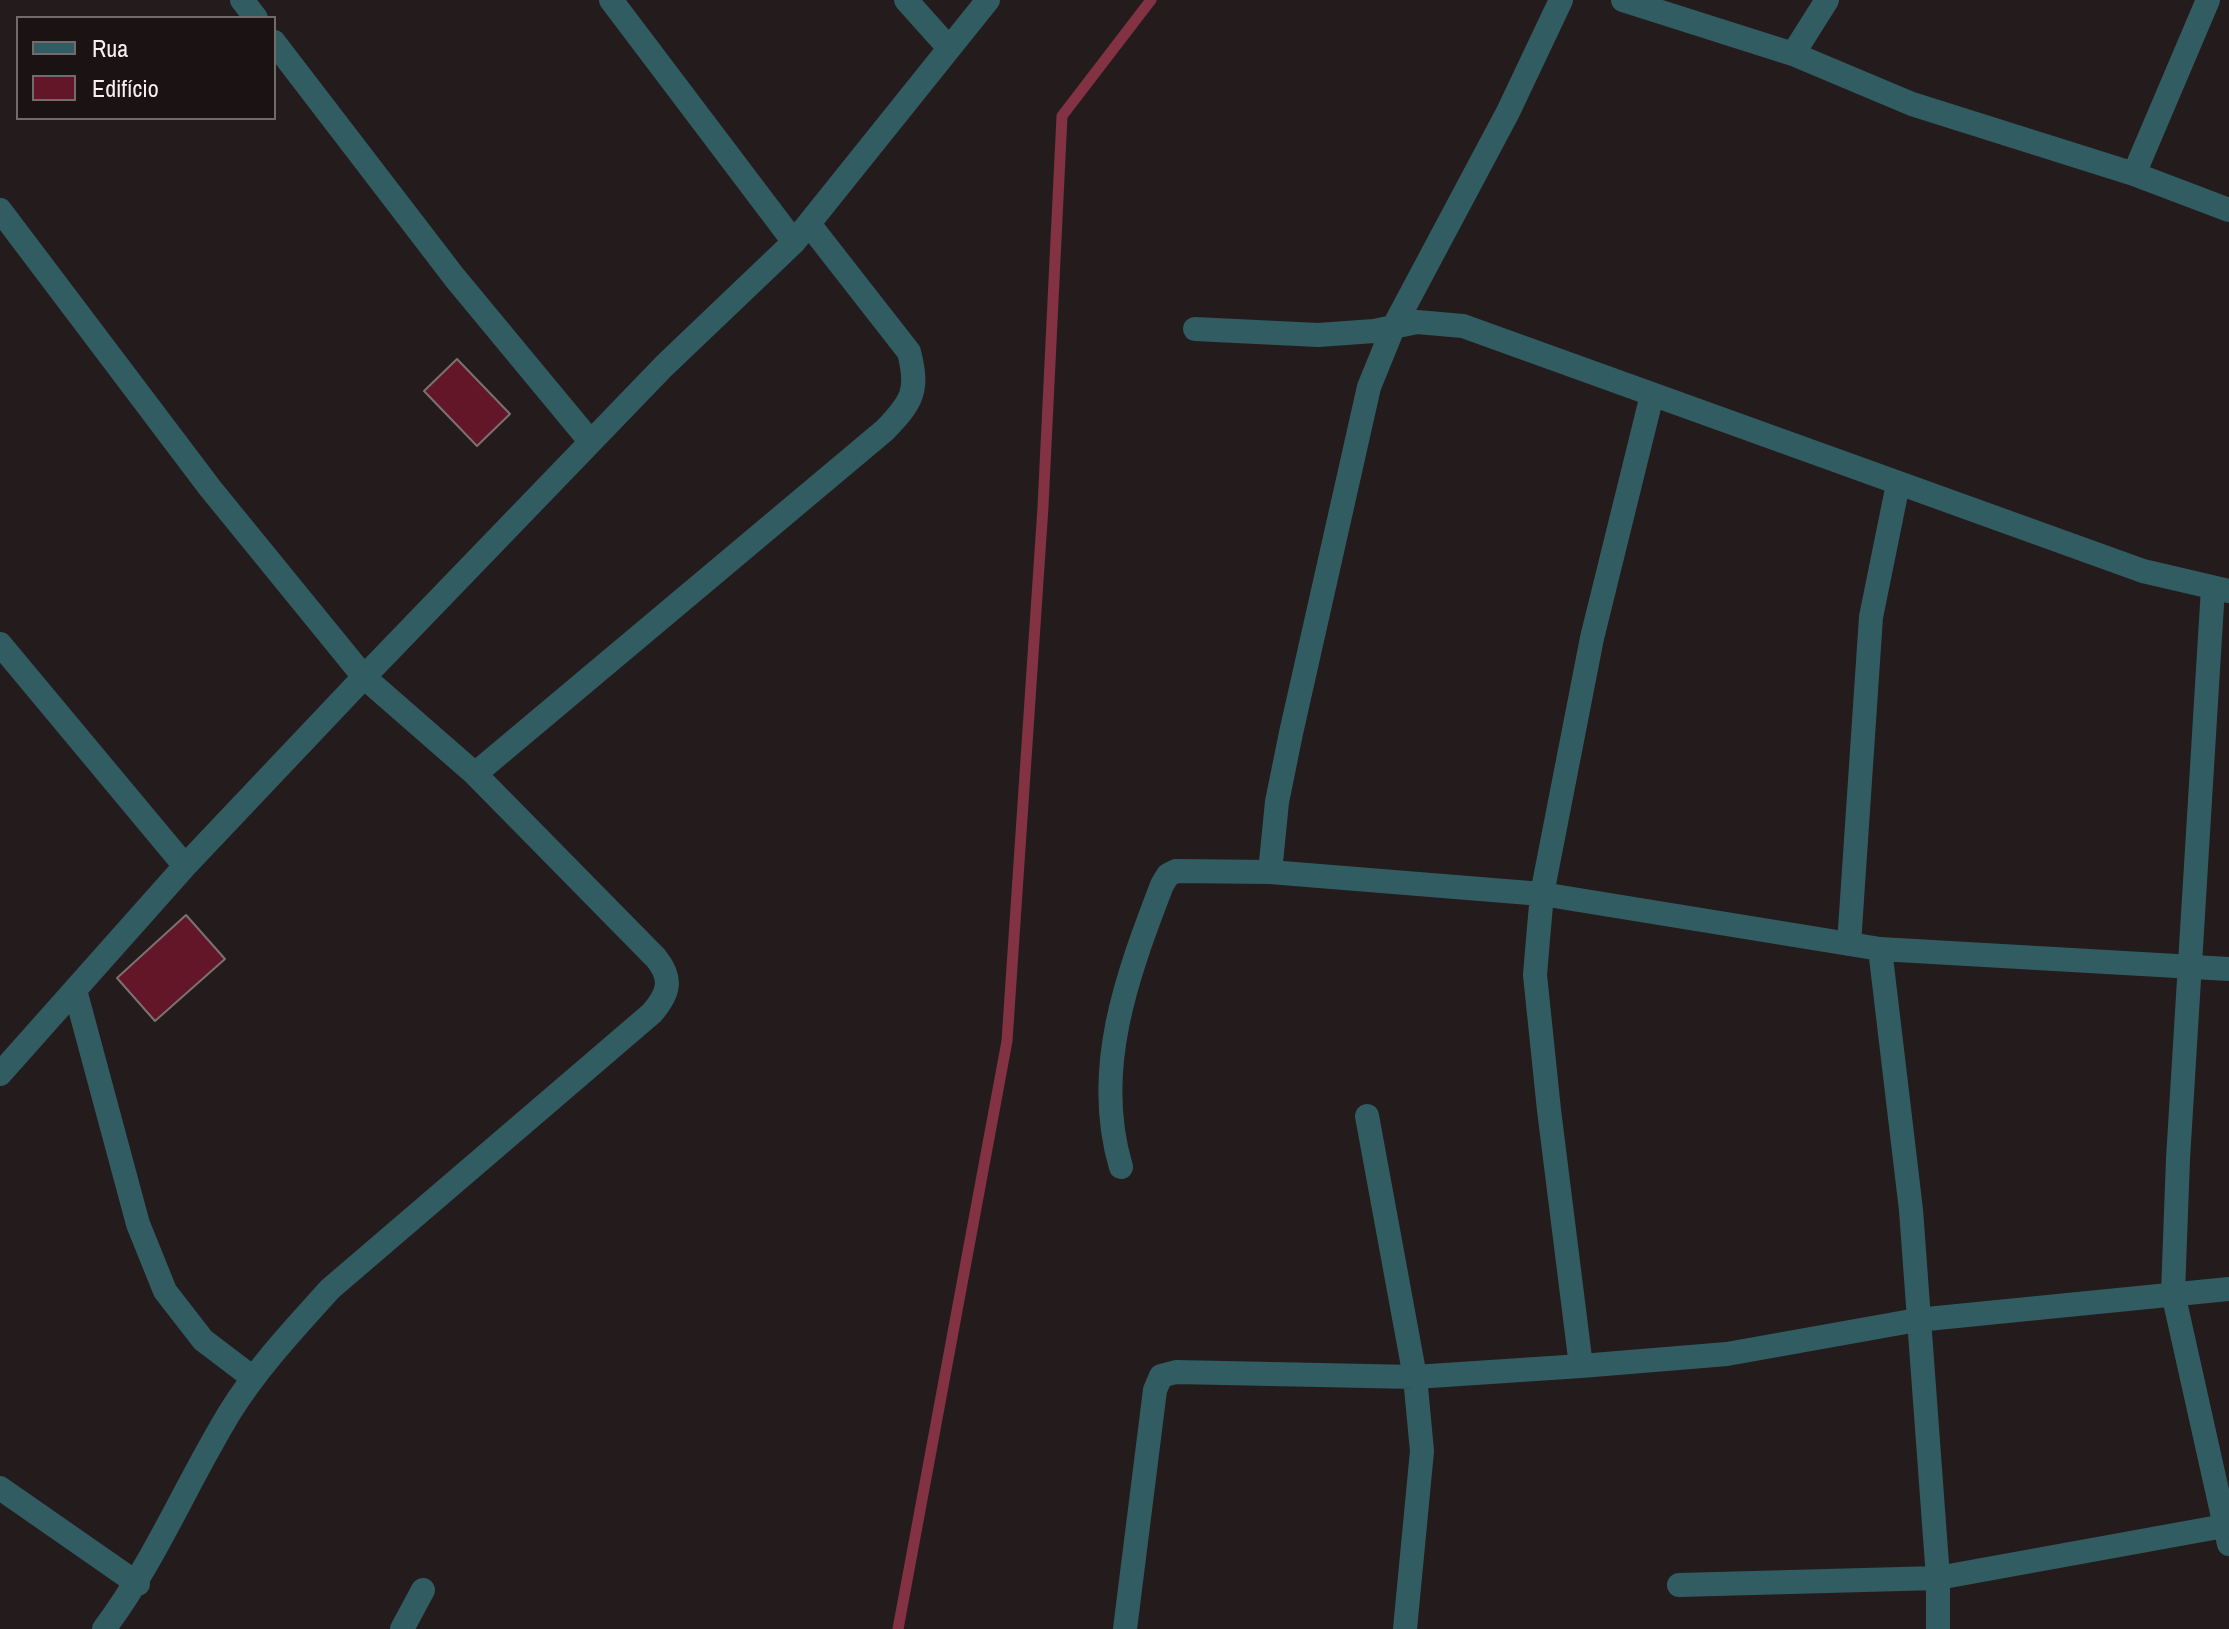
<!DOCTYPE html>
<html>
<head>
<meta charset="utf-8">
<style>
  body { margin:0 }
  #map { position:relative; width:2229px; height:1629px; overflow:hidden; background:#241c1c; font-family:"Archivo Narrow",sans-serif }
  canvas { display:block }
  .legend { position:absolute; left:16px; top:16px; width:260px; height:104px; box-sizing:border-box; background:#1a1213; border:2px solid #726b6c; margin:0; padding:10px 14px; list-style:none; font-size:24px; color:#f7f1f1 }
  .legend li { display:flex; align-items:center; gap:16px; height:40px }
  .legend b { width:40px; border:2px solid #726b6c }
</style>
</head>
<body>
<div id="map">
<canvas width="2229" height="1629"></canvas>
<ul class="legend">
<li><b style="height:10px;background:#315d62"></b>Rua</li>
<li><b style="height:22px;background:#641629"></b>Edifício</li>
</ul>
</div>
<script>
const context = document.querySelector('canvas').getContext('2d');
context.lineJoin = 'round';
function stroke(path, color, width, dash) { context.strokeStyle = color; context.lineWidth = width; context.lineCap = dash ? 'butt' : 'round'; context.setLineDash(dash || []); context.stroke(path); }
function fillPath(path, color) { context.fillStyle = color; context.fill(path, 'evenodd'); }
stroke(new Path2D(`
  M898,1629L1007,1041L1043,507L1062,116L1151,0`), '#823242', 11);
const building = new Path2D(`
  M457,359L510,414L477,446L424,391Z
  M186,915L225,959L155,1021L117,978Z`);
fillPath(building, '#641629');
stroke(building, '#7b7172', 2);
stroke(new Path2D(`
  M242,0L256,18
  M611,0L794,242
  M906,0L949,48
  M1561,0L1508,112L1393,328L1369,387L1291,733L1277,802L1270,872L1542,894L1880,949L2229,969
  M1623,0L1793,54L1912,104L2134,174L2229,210
  M274,42L455,278L590,441
  M1793,54L1827,0
  M2134,174L2208,0
  M0,210L210,488L364,677L475,774L656,958C673,979 669,993 652,1013L330,1289C295,1328 258,1367 230,1412C186,1484 155,1561 104,1629
  M1195,329L1318,335L1374,331L1417,322L1463,326L2143,571L2229,591
  M2213,588L2178,1159L2173,1293L2229,1544
  M0,644L185,866
  M475,774L885,430C912,402 919,391 909,352L809,224
  M1849,944L1871,617L1898,484
  M1880,949L1911,1210L1938,1578V1629
  M75,990L138,1224L165,1291L203,1340L253,1378
  M0,1074L185,866L364,677L664,366L794,242L988,0
  M1367,1116L1415,1377L1422,1451L1405,1629
  M1121,1167C1092,1070 1127,976 1162,885L1168,875L1176,871L1270,872
  M1581,1366L1549,1110L1535,975L1538,939L1542,894L1592,638L1652,395
  M0,1488L138,1584
  M1679,1585L1938,1578L2224,1526
  M402,1629L423,1590
  M1125,1629L1155,1390L1161,1376L1176,1372L1415,1377L1581,1366L1727,1354L1917,1320L2229,1289`), '#315d62', 24);
</script>
</body>
</html>
